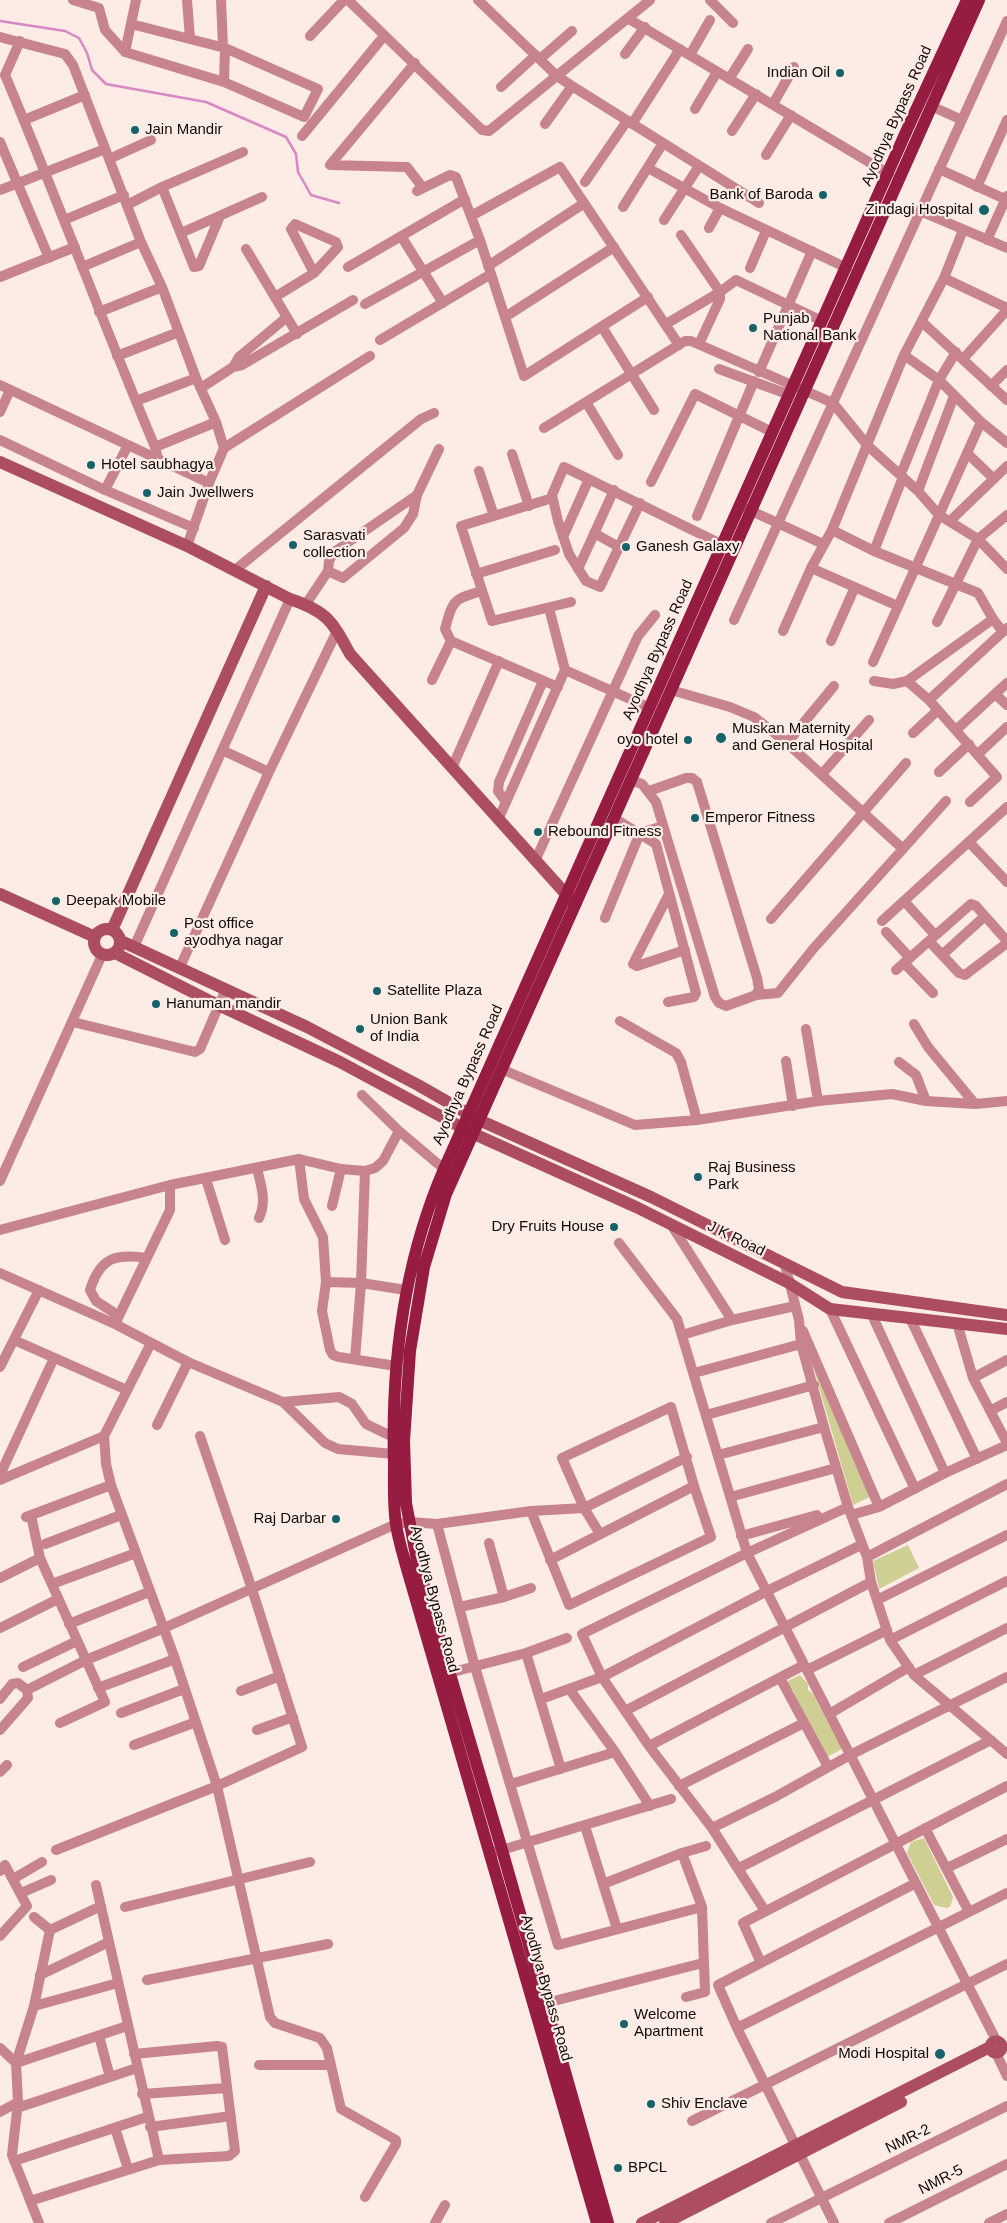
<!DOCTYPE html>
<html>
<head>
<meta charset="utf-8">
<style>
  body { margin:0 }
  canvas { display:block; background:#fcece5 }
</style>
</head>
<body>
<canvas width="1007" height="2223"></canvas>
<script>
const context = document.querySelector('canvas').getContext('2d');
context.lineJoin = 'round';
function fillPath(path, color) { context.fillStyle = color; context.fill(path, 'evenodd'); }
function stroke(path, color, width, dash) { context.strokeStyle = color; context.lineWidth = width; context.lineCap = dash ? 'butt' : 'round'; context.setLineDash(dash || []); context.stroke(path); }
function drawText(font, color, halo, rows, align = 'center') {
  context.font = font + ' Arial,sans-serif'; context.lineWidth = 4.5; context.setLineDash([]); context.textBaseline = 'middle'; context.strokeStyle = halo; context.fillStyle = color; for (const [text, x, y, turn = 0] of rows) {
    context.save(); context.translate(x, y); context.rotate((+turn || 0) * Math.PI / 180); context.textAlign = isNaN(turn) ? turn : align; if (halo) context.strokeText(text, 0, 0); context.fillText(text, 0, 0); context.restore();
  }
}
fillPath(new Path2D(`
  M808,1349L870,1497L853,1505Z
  M908,1545L919,1568L879,1589L873,1561Z
  M800,1675L808,1684V1690L813,1694L842,1749L825,1758L795,1701L794,1691L788,1688V1681Z
  M924,1838L953,1897L950,1907L946,1908L934,1905L907,1853L911,1842Z`), '#cfce93');
stroke(new Path2D(`
  M0,21L65,31L79,38L87,53L92,70L106,84L206,102L286,137L296,154L298,172L311,195L339,203`), '#d888c4', 2.5);
stroke(new Path2D(`
  M73,0L99,8L105,30L125,52L224,82L304,117L318,89L225,48L131,24
  M187,0L190,38
  M221,0L223,47
  M348,0L482,130L489,131L650,0
  M478,0L557,76L572,86L759,203
  M710,0L733,23
  M629,19L889,174
  M310,36L344,0
  M0,37L65,54L73,65L141,242L162,287L196,378L216,422L224,448L209,483L187,546
  M20,41L5,75C57,198 103,324 155,447L158,459
  M125,52L136,0
  M625,54L645,27
  M690,55L710,20
  M540,59L572,31
  M415,63L330,165L407,167L423,188
  M729,79L748,49
  M224,82L225,48
  M501,87L536,55
  M773,104L794,67
  M931,106L962,120
  M695,109L717,72
  M24,120L85,95
  M545,124L572,86
  M632,124L680,49
  M732,131L756,94
  M302,136L384,36
  M0,142L49,258
  M766,155L791,115
  M109,159L151,140
  M648,168L720,208L847,268
  M939,169L1007,200
  M585,182L627,121
  M162,187L194,267L199,266L220,216
  M977,187L1007,120
  M0,190L105,149
  M417,191L450,175L456,177L480,240L524,376L648,297
  M127,205L162,187L243,152
  M623,207L663,143
  M920,211L1007,248
  M471,216L560,167L679,345
  M64,220L124,195
  M664,220L699,166
  M709,228L720,208
  M181,233L262,197
  M401,236L443,303
  M987,240L1007,196
  M246,249L297,334
  M488,266L583,204
  M82,267L141,242
  M348,267L465,199
  M750,268L766,231
  M0,277L75,247
  M944,278L1007,308
  M275,297L314,273L338,247L336,242L295,224L291,229L314,273
  M365,304L480,240
  M99,312L162,287
  M505,317L614,247
  M922,322L1007,400
  M666,324L720,292L681,235
  M602,327L654,410
  M380,340L491,274
  M699,344L720,299V292L736,280L822,321
  M904,355L939,380L981,422L1007,443
  M117,356L179,332
  M963,359L1007,310
  M233,367L239,357L287,317
  M719,369L790,395
  M759,372L812,251
  M0,385L209,483
  M991,386L1007,370
  M201,388L233,367L242,365L353,300
  M136,401L196,378
  M586,402L618,455
  M0,412L10,390
  M544,428L685,341H691L833,403L867,445L918,491L939,515L978,539L1007,569
  M0,440L105,490L194,528
  M155,447L216,422
  M224,448L370,356
  M967,453L994,479
  M512,454L529,506
  M903,469L939,380L956,352
  M479,471L494,516
  M651,482L695,394L772,432
  M105,490L128,445
  M918,491L954,396
  M546,500L461,526L492,621L571,602
  M640,503L600,587L586,581L569,554L558,521L552,495L564,467L723,545
  M745,508L823,544
  M697,516L754,381
  M950,521L1007,466
  M832,530L874,551L978,593L993,619L1003,632
  M594,533L619,547
  M563,537L589,479
  M874,551L903,477
  M811,568L898,606
  M578,569L614,490
  M235,570L421,419L434,413
  M328,571L343,578L404,528L413,514L417,495
  M476,574L555,550
  M482,591C453,599 453,600 445,629L451,641L558,687
  M306,604L328,571L329,561L334,552L417,495L439,449
  M734,620L1007,21
  M937,622L978,539L1007,515
  M783,631L811,568L832,530L904,355L944,278L963,230
  M831,641L855,587
  M873,662L981,422
  M565,670L650,708
  M432,680L451,641
  M874,681L893,684L907,681L929,700L997,777L970,802
  M907,681L993,619
  M671,690L730,707L754,717L787,743L903,849
  M995,694L1007,705
  M929,700L1007,628
  M956,730L1007,683
  M913,733L938,710
  M787,743L834,686
  M222,750L269,772
  M978,754L1007,727
  M452,768L499,661
  M939,772L969,744
  M822,774L869,720
  M630,780L642,784L656,802L715,997L719,1003L726,1006L756,995L759,989L757,978L697,782L692,778H686L649,791
  M506,802L498,791L499,782L543,681
  M614,818L656,844L696,993L694,997L668,1002
  M498,820L565,670L549,608
  M969,842L1007,882
  M535,861L638,636L655,615
  M669,894L633,964L637,966L685,950
  M904,901L935,935
  M605,918L640,833L663,826
  M771,919L906,763
  M882,921L1007,807
  M886,932L910,958
  M929,941L959,973L965,975L1007,943
  M134,947L290,599
  M942,955L985,916
  M904,963L933,993
  M180,967L269,772L337,631
  M896,970L971,904L976,906L1007,941
  M756,995L778,993L813,949L946,801
  M620,1021L676,1053L681,1062L697,1120
  M73,1022L195,1052L200,1049L226,989
  M914,1024L928,1047L975,1104
  M806,1029L818,1101
  M786,1061L793,1106
  M899,1062L916,1075L926,1101
  M501,1069L635,1125L697,1120L818,1101L892,1094L926,1101L975,1104L1007,1101
  M362,1095L399,1131L444,1169
  M299,1159L304,1199L323,1237L326,1282L322,1311L330,1350L333,1355L339,1357L396,1366
  M257,1168C261,1186 267,1201 259,1218
  M206,1179L225,1240
  M0,1181L102,955
  M332,1206L341,1169
  M672,1226L732,1320
  M0,1230L170,1185L299,1159L341,1169L365,1171L375,1168L383,1161L399,1131
  M619,1243L677,1319L747,1553L997,2042
  M785,1265L799,1320L801,1344L824,1427L848,1507L867,1557L871,1582L890,1640L914,1675L1007,1754
  M0,1273L115,1324L188,1362L283,1402L325,1443L338,1449L394,1454
  M326,1282L361,1283L406,1290
  M830,1309L915,1489
  M871,1313L945,1473
  M119,1316L96,1301L90,1290C100,1258 115,1253 147,1258
  M910,1318L977,1459
  M957,1323L973,1378L1007,1443
  M115,1324L170,1210V1185
  M803,1331L879,1507
  M682,1335L732,1320L795,1306
  M14,1340L127,1390
  M151,1343L104,1436L106,1464L111,1485L175,1659L217,1786L270,2017L275,2023L320,2038L327,2048L341,2109L396,2140V2144L365,2197
  M355,1359L361,1283L365,1171
  M0,1367L39,1290
  M694,1373L801,1344
  M973,1378L1007,1360
  M283,1402L339,1397L352,1404L366,1424L393,1437
  M990,1411L1007,1402
  M706,1415L814,1385
  M157,1425L188,1362
  M718,1455L824,1427
  M0,1475L54,1358
  M0,1480L104,1436
  M730,1497L836,1468
  M531,1511L569,1605L711,1537L694,1486L671,1407L562,1458L584,1508L600,1534
  M31,1515L40,1558L105,1702L60,1723
  M851,1515L879,1507L945,1473L1007,1445
  M26,1517L111,1485
  M437,1524L475,1667L558,1945L702,1907
  M741,1536L817,1515
  M489,1543L504,1597
  M45,1544L121,1515
  M867,1557L1007,1484
  M550,1560L694,1486
  M0,1578L40,1558
  M52,1584L136,1553
  M877,1600L1007,1535
  M460,1607L504,1597L531,1588
  M69,1624L149,1592
  M0,1628L58,1599
  M890,1640L1007,1581
  M526,1653L561,1769
  M23,1667L77,1641
  M807,1670L887,1630
  M449,1673L526,1653L567,1638
  M914,1675L1007,1628
  M780,1678L828,1767
  M98,1688L175,1659
  M27,1690L86,1660L164,1628L396,1524L410,1522L437,1524L531,1511L584,1508L687,1457
  M570,1690L615,1752L650,1806
  M241,1691L280,1676
  M0,1699L12,1684L18,1683L27,1690L28,1698L0,1730
  M541,1699L602,1677L767,1591L861,1545
  M625,1711L871,1582
  M121,1713L184,1689
  M831,1713L909,1667
  M257,1730L293,1717
  M134,1745L196,1722
  M649,1746L804,1665
  M0,1772L7,1765
  M511,1784L615,1752
  M679,1786L804,1723
  M585,1826L617,1929
  M712,1828L775,1797L852,1754L1007,1677
  M925,1828L969,1912
  M56,1850L217,1786L302,1747L252,1589L200,1436
  M495,1852L671,1799
  M682,1853L702,1907L705,1992L686,1997
  M739,1868L991,1740
  M947,1868L1007,1839
  M0,1871L5,1865L27,1906L0,1936
  M13,1879L42,1862
  M603,1884L682,1853L706,1846
  M96,1885L159,2160
  M21,1893L51,1880
  M125,1907L310,1862
  M765,1911L712,1828L649,1746L602,1677L582,1634L747,1553L848,1507
  M34,1917L50,1930
  M761,1963L743,1923L1007,1786
  M40,1975L109,1942
  M147,1980L328,1944
  M546,2003L703,1963
  M34,2006L118,1983
  M737,2028L1007,1893
  M99,2036L110,2077
  M0,2048L16,2063L18,2102L12,2155L39,2223
  M996,2053L1007,2076
  M16,2063L34,2006L50,1930L101,1906
  M16,2063L127,2026
  M259,2065H331
  M142,2094L227,2088
  M17,2108L137,2068
  M0,2112L18,2102
  M692,2121L1007,1964
  M150,2127L231,2116
  M115,2128L128,2169
  M14,2161L147,2117
  M30,2201L159,2160L229,2156L235,2151L222,2047L217,2046L134,2054
  M435,2223L445,2205
  M771,2223L1007,2106
  M834,2223L737,2028L718,1985L916,1883
  M889,2223L1007,2164
  M989,2223L1007,2214`), '#c7848f', 10);
stroke(new Path2D(`
  M0,462L187,546L290,599C328,612 332,621 350,654L573,902
  M0,894L95,937
  M94 942a13 13 0 1 1 26 0a13 13 0 1 1-26 0Z
  M112,930L266,586
  M121,941L307,1027L418,1085L479,1120L651,1197L842,1292L1007,1315
  M115,953L212,1002L340,1062L472,1133L636,1207L789,1283L830,1309L1007,1329
  M990.5 2047a5.5 5.5 0 1 1 11 0a5.5 5.5 0 1 1-11 0Z
  M642,2223L990,2047
  M665,2223L901,2102`), '#ac4d61', 12);
stroke(new Path2D(`
  M597,2223L407,1569C403,1554 398,1539 396,1524C393,1505 394,1483 394,1463C391,1363 404,1262 444,1169L910,123L967,0
  M608,2223L502,1850L418,1566L406,1503L404,1441L410,1351L424,1267L446,1194L979,0`), '#961c41', 12);
for (const [x, y, r, color] of [
  [840,73,5,"#14636b"],
  [135,130,5,"#14636b"],
  [823,195,5,"#14636b"],
  [984,210,6,"#14636b"],
  [753,328,5,"#14636b"],
  [91,465,5,"#14636b"],
  [147,493,5,"#14636b"],
  [293,545,5,"#14636b"],
  [626,547,5,"#14636b"],
  [721,738,6,"#14636b"],
  [688,740,5,"#14636b"],
  [695,818,5,"#14636b"],
  [538,832,5,"#14636b"],
  [56,901,5,"#14636b"],
  [174,933,5,"#14636b"],
  [377,991,5,"#14636b"],
  [156,1004,5,"#14636b"],
  [360,1029,5,"#14636b"],
  [698,1177,5,"#14636b"],
  [614,1227,5,"#14636b"],
  [336,1519,5,"#14636b"],
  [624,2024,5,"#14636b"],
  [940,2054,6,"#14636b"],
  [651,2104,5,"#14636b"],
  [618,2168,5,"#14636b"]
]) { const dot = new Path2D(); dot.arc(x, y, r, 0, 2 * Math.PI); context.fillStyle = color; context.fill(dot); stroke(dot, '#fcece5', 2); }
drawText('15px', '#120c09', '#fcece5', [
  ["Indian Oil",830,73,"right"],
  ["Jain Mandir",145,130],
  ["Bank of Baroda",813,195,"right"],
  ["Zindagi Hospital",973,210,"right"],
  ["Punjab",763,319],
  ["National Bank",763,336],
  ["Hotel saubhagya",101,465],
  ["Jain Jwellwers",157,493],
  ["Sarasvati",303,536],
  ["collection",303,553],
  ["Ganesh Galaxy",636,547],
  ["Muskan Maternity",732,729],
  ["and General Hospital",732,746],
  ["oyo hotel",678,740,"right"],
  ["Emperor Fitness",705,818],
  ["Rebound Fitness",548,832],
  ["Deepak Mobile",66,901],
  ["Post office",184,924],
  ["ayodhya nagar",184,941],
  ["Satellite Plaza",387,991],
  ["Hanuman mandir",166,1004],
  ["Union Bank",370,1020],
  ["of India",370,1037],
  ["Raj Business",708,1168],
  ["Park",708,1185],
  ["Dry Fruits House",604,1227,"right"],
  ["Raj Darbar",326,1519,"right"],
  ["Welcome",634,2015],
  ["Apartment",634,2032],
  ["Modi Hospital",929,2054,"right"],
  ["Shiv Enclave",661,2104],
  ["BPCL",628,2168]
], 'left');
drawText('15px', '#120c09', '#fcece5', [
  ["Ayodhya Bypass Road",897,116,-66],
  ["Ayodhya Bypass Road",658,650,-66],
  ["Ayodhya Bypass Road",468,1075,-66],
  ["J K Road",736,1239,26],
  ["Ayodhya Bypass Road",434,1599,75],
  ["Ayodhya Bypass Road",546,1988,74],
  ["NMR-2",908,2139,-26],
  ["NMR-5",941,2180,-27]
]);
</script>
</body>
</html>
